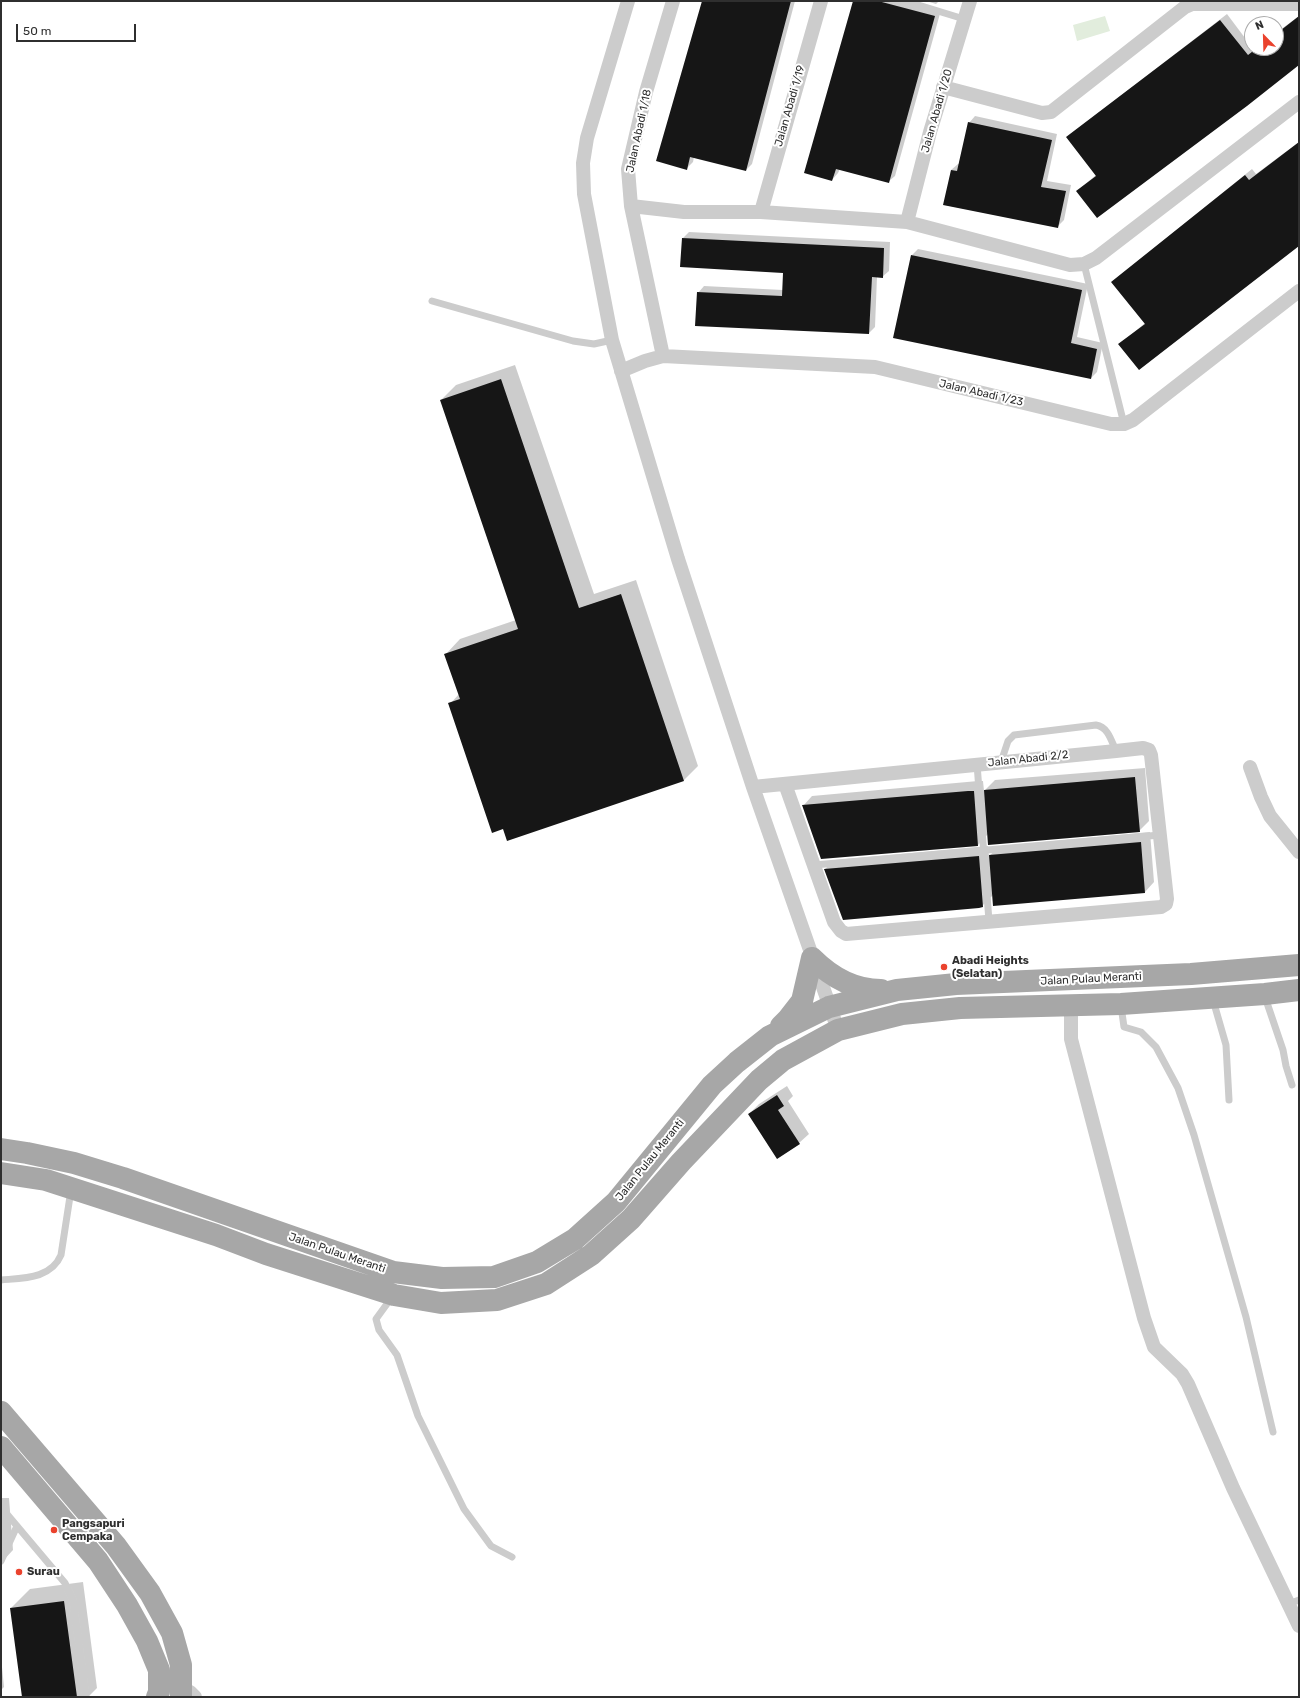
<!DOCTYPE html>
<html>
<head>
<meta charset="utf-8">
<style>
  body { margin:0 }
  #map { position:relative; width:1300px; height:1698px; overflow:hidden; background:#fff; font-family:Rubik,sans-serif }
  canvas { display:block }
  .frame { position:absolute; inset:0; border:2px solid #2f2f2f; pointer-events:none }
  .north { position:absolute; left:1244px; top:16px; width:40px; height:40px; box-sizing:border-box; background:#fff; border:1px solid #acacac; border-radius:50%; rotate:337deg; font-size:11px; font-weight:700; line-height:16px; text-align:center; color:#2f2f2f }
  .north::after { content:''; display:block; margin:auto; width:14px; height:18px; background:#ea422d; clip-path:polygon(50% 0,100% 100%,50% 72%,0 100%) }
  .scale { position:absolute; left:16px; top:24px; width:120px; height:18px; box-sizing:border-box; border:2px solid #2f2f2f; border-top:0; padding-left:5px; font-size:12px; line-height:14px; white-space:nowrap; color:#2f2f2f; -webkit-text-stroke:3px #fff; paint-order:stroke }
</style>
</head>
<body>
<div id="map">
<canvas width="1300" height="1698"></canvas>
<div class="frame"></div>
<div class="north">N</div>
<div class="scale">50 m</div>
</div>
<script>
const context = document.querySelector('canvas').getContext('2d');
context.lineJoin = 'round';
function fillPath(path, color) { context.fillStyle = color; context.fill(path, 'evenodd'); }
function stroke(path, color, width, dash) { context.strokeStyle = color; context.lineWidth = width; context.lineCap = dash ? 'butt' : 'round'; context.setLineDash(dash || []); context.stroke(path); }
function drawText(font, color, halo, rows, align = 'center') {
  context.font = font + ' Rubik,sans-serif'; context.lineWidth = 4; context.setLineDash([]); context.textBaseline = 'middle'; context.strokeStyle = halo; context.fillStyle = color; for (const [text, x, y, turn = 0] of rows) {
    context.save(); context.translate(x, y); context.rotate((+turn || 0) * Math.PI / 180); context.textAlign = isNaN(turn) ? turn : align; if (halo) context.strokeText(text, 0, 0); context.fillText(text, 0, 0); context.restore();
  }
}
fillPath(new Path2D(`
  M1105,16L1110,31L1077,41L1073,25Z`), '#e2eddd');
fillPath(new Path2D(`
  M703,1H795L752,164L746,170L694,157L693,162L686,169Z
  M854,1H914L941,10L895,176L888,182L840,169L838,173L832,180Z
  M926,1H939L936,4Z
  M1227,14L1254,50L1257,48H1276V33L1299,16V64L1077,191L1096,175L1067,137Z
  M975,116L1057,134L1047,181L1071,185L1064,220L1058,226L945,205L951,170L958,164H959L969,123Z
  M1299,142V245L1120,344L1145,323L1112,282L1252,169L1256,174Z
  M689,232L890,242L889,271L882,277H877L875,327L869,333L698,293L704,286L783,290L784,272L683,238Z
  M918,249L1088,284L1077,337L1103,343L1097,372L1091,378L912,255Z
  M515,365L594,594L636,580L698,766L683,781L503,827L450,704L459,694L446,654L460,639L516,620L441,400L456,385Z
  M1145,768L1149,821L1139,831L988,834L978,845L803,806L812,796L978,781H983L984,791L995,780Z
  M1150,832L1154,882L1145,892L993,895L982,906L825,869L835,860L988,846L989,856L1000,846Z
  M787,1086L793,1096L788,1101L809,1134L799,1143L749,1114L759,1104Z
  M1,1498H9L13,1550L1,1563Z
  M83,1582L97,1688L88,1697H23L11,1608L30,1589Z
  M1,1657L4,1687L1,1690Z`), '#0003');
fillPath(new Path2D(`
  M702,1H791L746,171L690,157L687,170L656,161Z
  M853,1H878L935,16L889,183L836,169L832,181L804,173Z
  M1299,16V65L1247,106L1097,218L1076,191L1096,176L1066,137L1220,20L1248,55L1257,48H1276V34Z
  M968,122L1052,140L1041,187L1066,191L1058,228L943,205L951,170L957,171Z
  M1299,142V246L1139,370L1118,344L1145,324L1111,282L1245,175L1249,180Z
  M682,238L884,248L883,278L872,277L869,334L695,326L697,292L782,296L783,273L680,267Z
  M911,255L1082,290L1071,343L1097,349L1091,379L893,338Z
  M501,379L579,608L621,594L684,781L507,841L503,829L492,833L448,703L460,699L444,654L518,629L440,400Z
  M1135,777L1140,832L988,845L984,790Z
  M968,791H974L978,846L821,859L802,805Z
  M1141,842L1145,893L993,906L989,855Z
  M979,856L983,907L979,908L843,920L824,869Z
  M777,1095L784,1106L778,1110L800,1144L777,1159L748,1114Z
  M64,1601L77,1697H22L10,1608Z`), '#161616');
stroke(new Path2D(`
  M905,1L964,19
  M1084,264L1124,424
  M432,301L573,341L594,344L612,340
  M1001,762L1008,741L1014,735L1096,725C1108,727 1111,740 1116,751
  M977,764L989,921
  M814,865L1160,835
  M1265,997L1283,1050L1286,1066L1292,1085
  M1213,1000L1226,1045L1229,1100
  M1121,1006L1124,1027L1141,1032L1156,1047L1178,1088L1194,1135L1246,1317L1273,1432
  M1,1280C23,1278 51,1279 61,1255L71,1190
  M392,1297L376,1319L379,1330L397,1355L418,1416L464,1509L491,1546L512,1557
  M1,1507L65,1583L73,1600L86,1697
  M1,1561L17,1526
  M1289,1604L1299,1600`), '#ccc', 7);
stroke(new Path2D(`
  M628,1L587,138L583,163L584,194L612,340L678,559L753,787L838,1030
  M943,87L1042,113L1051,112L1185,7L1192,4H1299
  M631,206L684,212H761L907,222L1070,265L1084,264L1096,258L1299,102
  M761,212L821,1
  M907,222L930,132L970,1
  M663,356L631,206L628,169L646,92L673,1
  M621,371L645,361L663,356L875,367L1111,424H1124L1133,420L1299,291
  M1250,767L1261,797L1270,816L1299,852
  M753,787L1116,751L1143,748L1149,750L1151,755L1167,899L1166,904L1161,907L846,934L841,931L834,922L785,784
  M1071,1006V1039L1144,1318L1154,1347L1182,1374L1188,1384L1233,1488L1299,1626
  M181,1687L190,1692L195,1697`), '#ccc', 14);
stroke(new Path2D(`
  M812,958C831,977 853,990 881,990
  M781,1026L788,1019L802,1001L812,958
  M1,1149L27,1153L74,1163L123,1178L393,1272L442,1278L494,1277L537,1262L575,1239L616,1202L712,1085L737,1062L770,1036L829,1007L897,990L956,984L1191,974L1299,965
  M1,1173L46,1180L216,1235L266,1254L394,1295L441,1303L497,1300L546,1284L591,1255L631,1219L681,1162L759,1080L783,1060L838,1030L902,1014L960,1008L1121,1004L1265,994L1299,990
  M1,1412L116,1546L150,1593L172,1633L181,1665V1697
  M1,1447L98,1561L127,1605L147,1641L159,1670V1692L157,1697`), '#a7a7a7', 22);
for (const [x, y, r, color] of [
  [944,967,4,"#ea422d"],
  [54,1530,4,"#ea422d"],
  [19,1572,4,"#ea422d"]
]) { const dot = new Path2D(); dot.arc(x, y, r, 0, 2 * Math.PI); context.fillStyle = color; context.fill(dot); stroke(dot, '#fff', 1.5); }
drawText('11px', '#2f2f2f', '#fff', [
  ["Jalan Abadi 1/19",790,106,-74],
  ["Jalan Abadi 1/20",937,111,-74],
  ["Jalan Abadi 1/18",639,131,-78],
  ["Jalan Abadi 1/23",981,393,13],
  ["Jalan Abadi 2/2",1028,759,-6],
  ["Jalan Pulau Meranti",1091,979,-3],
  ["Jalan Pulau Meranti",650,1160,-51],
  ["Jalan Pulau Meranti",337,1253,19]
]);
drawText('bold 11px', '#2f2f2f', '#fff', [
  ["Abadi Heights",952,961],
  ["(Selatan)",952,974],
  ["Pangsapuri",62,1524],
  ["Cempaka",62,1537],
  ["Surau",27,1572]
], 'left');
</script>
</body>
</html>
